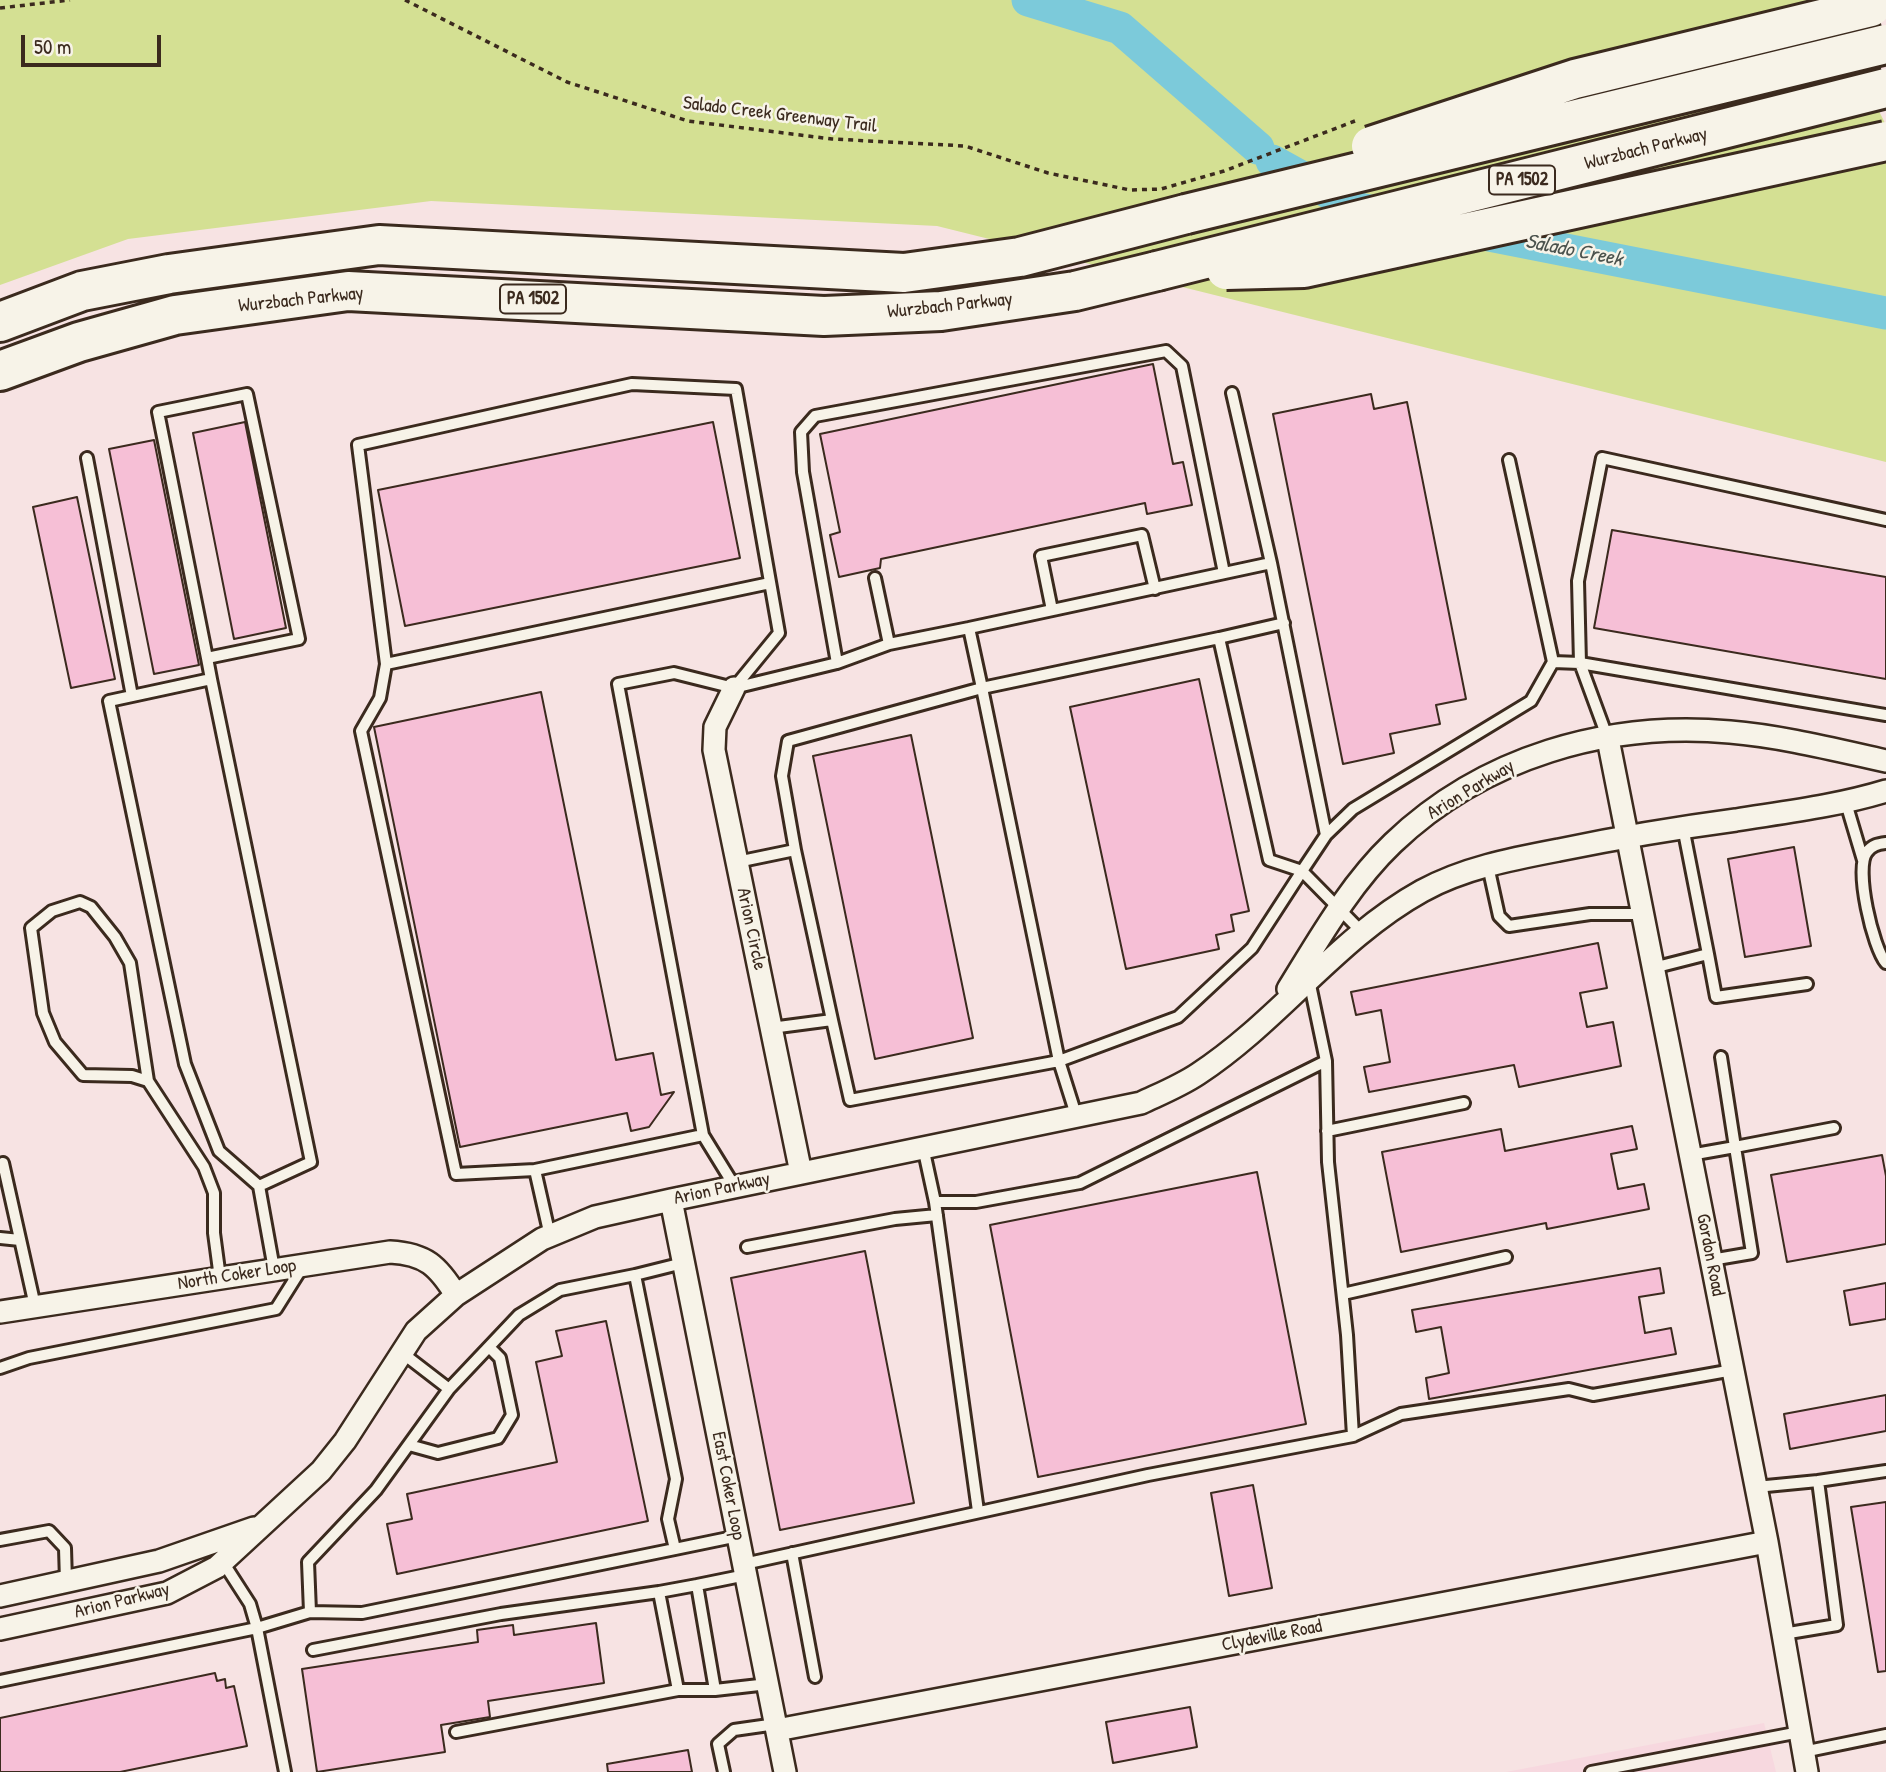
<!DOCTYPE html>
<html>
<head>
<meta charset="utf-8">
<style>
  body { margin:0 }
  #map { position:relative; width:1886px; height:1772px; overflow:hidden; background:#f7e3e3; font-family:"Patrick Hand",sans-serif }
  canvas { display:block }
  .scale { position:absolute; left:21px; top:35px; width:140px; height:32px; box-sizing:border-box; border:4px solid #3b2a1e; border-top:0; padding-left:9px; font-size:21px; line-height:24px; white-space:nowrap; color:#3b2a1e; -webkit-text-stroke:5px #f7f3e8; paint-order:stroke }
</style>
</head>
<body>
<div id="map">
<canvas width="1886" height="1772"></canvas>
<div class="scale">50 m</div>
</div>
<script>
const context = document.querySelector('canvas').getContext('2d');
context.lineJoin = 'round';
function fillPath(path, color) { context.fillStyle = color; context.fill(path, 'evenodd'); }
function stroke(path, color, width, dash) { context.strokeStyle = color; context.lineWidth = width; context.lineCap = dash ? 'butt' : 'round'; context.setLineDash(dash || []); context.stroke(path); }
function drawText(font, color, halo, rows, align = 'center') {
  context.font = font + ' "Patrick Hand",sans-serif'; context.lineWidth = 5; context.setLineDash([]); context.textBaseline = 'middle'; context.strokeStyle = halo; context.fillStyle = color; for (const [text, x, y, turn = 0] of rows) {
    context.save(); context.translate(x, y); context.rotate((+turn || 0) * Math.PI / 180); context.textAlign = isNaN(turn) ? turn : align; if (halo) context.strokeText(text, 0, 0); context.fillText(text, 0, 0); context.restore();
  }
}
fillPath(new Path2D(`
  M1764,1723L1776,1772H1506Z`), '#f7d8df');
fillPath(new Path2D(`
  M0,0H1823L1886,125V462L937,226L431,201L128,239L0,285Z`), '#d4e093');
stroke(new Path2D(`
  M1028,0L1120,28L1258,148
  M1272,161L1359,209L1390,215
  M1474,232L1886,313`), '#7ccada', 33);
const building = new Path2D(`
  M1153,364L1173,464L1183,462L1192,505L1147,514L1145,503L881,559L880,568L839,577L830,535L840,532L820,434Z
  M1371,394L1374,409L1407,402L1466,699L1436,705L1440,724L1390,734L1394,753L1343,764L1273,414Z
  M245,422L286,628L234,639L193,433Z
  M713,422L740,558L405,626L378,490Z
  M154,440L199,665L154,674L109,449Z
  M77,497L115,679L71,688L33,507Z
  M1612,530L1886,577V679L1594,628Z
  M1199,679L1249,911L1231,915L1234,931L1216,935L1219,949L1126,969L1070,707Z
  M541,692L616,1060L653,1053L661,1095L674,1092L649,1127L631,1131L627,1113L460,1147L374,727Z
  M911,735L973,1038L875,1059L813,756Z
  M1794,847L1811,946L1745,957L1728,859Z
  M1598,943L1607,988L1580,993L1587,1027L1613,1022L1621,1066L1519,1087L1514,1065L1369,1092L1364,1067L1390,1062L1381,1010L1356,1015L1351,992Z
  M1632,1126L1637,1149L1611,1154L1618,1189L1644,1184L1649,1209L1547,1229L1546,1223L1401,1252L1382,1152L1501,1129L1505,1151Z
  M1882,1155L1886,1176V1244L1787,1262L1771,1175Z
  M1257,1172L1306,1424L1038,1477L990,1225Z
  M865,1251L914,1503L780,1530L731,1278Z
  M1660,1268L1664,1293L1639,1297L1645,1333L1671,1328L1676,1354L1429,1399L1426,1378L1449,1373L1441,1327L1416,1332L1412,1310Z
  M1886,1283V1319L1850,1325L1844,1291Z
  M606,1321L648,1521L397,1574L387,1524L412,1519L407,1494L557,1462L536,1362L562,1356L556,1331Z
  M1886,1395V1431L1790,1449L1784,1414Z
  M1253,1485L1272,1588L1229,1596L1211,1493Z
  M1886,1502V1671L1878,1672L1851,1507Z
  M596,1623L604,1683L488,1701L490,1717L441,1725L445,1752L317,1772L302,1669L478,1642L477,1630L513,1625L514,1635Z
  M215,1673L217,1681L225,1679L226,1688L234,1686L247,1746L120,1772H0V1718Z
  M1190,1707L1197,1747L1113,1763L1106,1722Z
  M688,1750L692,1772H608L607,1764Z`);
fillPath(building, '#f6bfd6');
stroke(building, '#3b2a1e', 2);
const service = new Path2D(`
  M1232,393L1271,563
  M87,458L132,696
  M1886,520L1602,458L1578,581L1580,663L1886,715
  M875,578L889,644
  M1052,610L1041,556L1142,535L1155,589
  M969,628L1271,563L1326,835
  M1219,638L1284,623
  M207,658L158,412L247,394L299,639L207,658L211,679
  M1553,662L1580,663L1608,739
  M837,663L803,472L801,432L815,416L1166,351L1182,366L1224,573
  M386,664L380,698L361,731L456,1174L535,1170
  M734,688L779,633L736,389L632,384L358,445L386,664L770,583
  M1846,803L1863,860
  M1886,843C1878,844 1872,845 1867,852C1854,868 1873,948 1886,963
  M737,862L795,850L832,1020
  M1488,866L1499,916L1509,926L1590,914H1643
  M1361,931L1302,871L1326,835L1353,809L1531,701L1553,662L1509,460
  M1708,954L1716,997L1807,984
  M1653,968L1708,954L1683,827
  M771,1028L832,1020L850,1100L1059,1061L982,688L788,741L782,776L795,850
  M148,1081L130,963L115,937L91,907L80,902L52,911L31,928L43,1013L55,1042L83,1075L132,1076L148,1081L204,1167L214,1193V1233L220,1278
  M1327,1131L1464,1103
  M703,1135L618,684L674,673L734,688L837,663L889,644L969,628L982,688L1219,638L1269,860L1302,871L1252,948L1178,1017L1059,1061L1077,1118
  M923,1147L935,1202L978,1511
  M1690,1155L1735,1147L1721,1057
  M3,1163L35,1306
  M259,1186L311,1162L211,679L109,701L185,1064L219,1151L259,1186L274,1269
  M935,1202H976L1080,1183L1326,1061
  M550,1236L535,1170L703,1135L735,1187
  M0,1238L20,1240
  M747,1247L895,1219L937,1215
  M1711,1260L1752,1253L1735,1147L1834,1128
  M635,1275L683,1263
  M1343,1294L1506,1257
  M0,1368L29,1358L276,1309L303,1266
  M449,1389L519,1315L560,1290L635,1275L676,1479L668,1519L675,1549L738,1536
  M1353,1436L1401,1414L1569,1389L1593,1395L1733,1370
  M409,1445L438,1453L498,1438L512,1415L500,1358L489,1347
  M1818,1481L1886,1471
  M1756,1487L1818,1481L1837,1625L1783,1634
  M0,1540L49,1531L65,1548L66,1581
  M792,1553L815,1677
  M744,1564L1148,1475L1353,1436L1347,1335L1328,1162L1326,1061L1309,980
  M697,1585L746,1575
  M659,1592L697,1585L715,1690
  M310,1612L362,1613L675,1549
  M313,1650L501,1614L659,1592L678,1690H715L768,1684
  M0,1681L257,1628L250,1604L221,1559
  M456,1732L678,1690
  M1803,1752L1886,1735
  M285,1772L257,1628L310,1612L308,1562L376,1490L449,1389L401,1352
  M724,1772L718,1744L734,1730L776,1724
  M1591,1772L1800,1732`);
const minor = new Path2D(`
  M734,688L715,727L714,750L801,1173
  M1608,739L1767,1542L1807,1772
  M1288,989C1319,939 1350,884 1393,843C1483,757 1607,721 1730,732C1780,736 1836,750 1886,761
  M671,1200L785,1772
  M0,1312L390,1252C426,1254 438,1266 456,1295
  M0,1596L159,1561L254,1528
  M0,1629L167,1593L217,1567L321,1471L345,1441L416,1331L456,1295L542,1239L595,1217L671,1200L1141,1103C1160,1094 1180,1086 1198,1074C1279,1021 1337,938 1422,891C1464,868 1512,859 1559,850C1617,838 1676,828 1736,820C1786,812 1837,806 1886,791
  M777,1730L1767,1542`);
const motorway = new Path2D(`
  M0,322L82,291L169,274L379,245L904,273L1020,257L1186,214
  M0,371L79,342L175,315L348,291L824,316L941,311L1075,291L1157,271`);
stroke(service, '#3b2a1e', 16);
stroke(minor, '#3b2a1e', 26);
stroke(motorway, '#3b2a1e', 44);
stroke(new Path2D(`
  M405,0L567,82L688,121L832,139L965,146L1048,173L1130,190L1161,189L1224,171L1355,121
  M0,8L70,0`), '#3b2a1e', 3.5, [5, 5]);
stroke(service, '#f7f3e8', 10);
stroke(minor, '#f7f3e8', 21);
stroke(motorway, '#f7f3e8', 38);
const motorwayBridge = new Path2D(`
  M1371,146L1575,79L1871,7
  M1186,214L1886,44
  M1226,270L1304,268L1886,141
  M1157,271L1886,88`);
stroke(motorwayBridge, '#3b2a1e', 44, []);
stroke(motorwayBridge, '#f7f3e8', 38);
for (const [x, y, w] of [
  [1522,180,66],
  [533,299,66]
]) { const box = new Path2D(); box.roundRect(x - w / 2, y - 14.5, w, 29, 5); context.fillStyle = '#f7f3e8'; context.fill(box); stroke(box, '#3b2a1e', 2); }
drawText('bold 18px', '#3b2a1e', null, [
  ["PA 1502",1522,180],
  ["PA 1502",533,299]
]);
drawText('19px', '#3b2a1e', '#f7f3e8', [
  ["Salado Creek Greenway Trail",780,115,7],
  ["Wurzbach Parkway",1646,149,-14],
  ["Wurzbach Parkway",301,300,-6],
  ["Wurzbach Parkway",950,306,-6],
  ["Arion Parkway",1471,790,-31],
  ["Arion Circle",751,929,78],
  ["Arion Parkway",722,1189,-12],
  ["Gordon Road",1710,1255,79],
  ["North Coker Loop",237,1275,-9],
  ["East Coker Loop",728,1486,79],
  ["Arion Parkway",122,1601,-14],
  ["Clydeville Road",1272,1636,-11]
]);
drawText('italic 21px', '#4b524d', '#f7f3e8', [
  ["Salado Creek",1574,251,11]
]);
</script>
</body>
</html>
